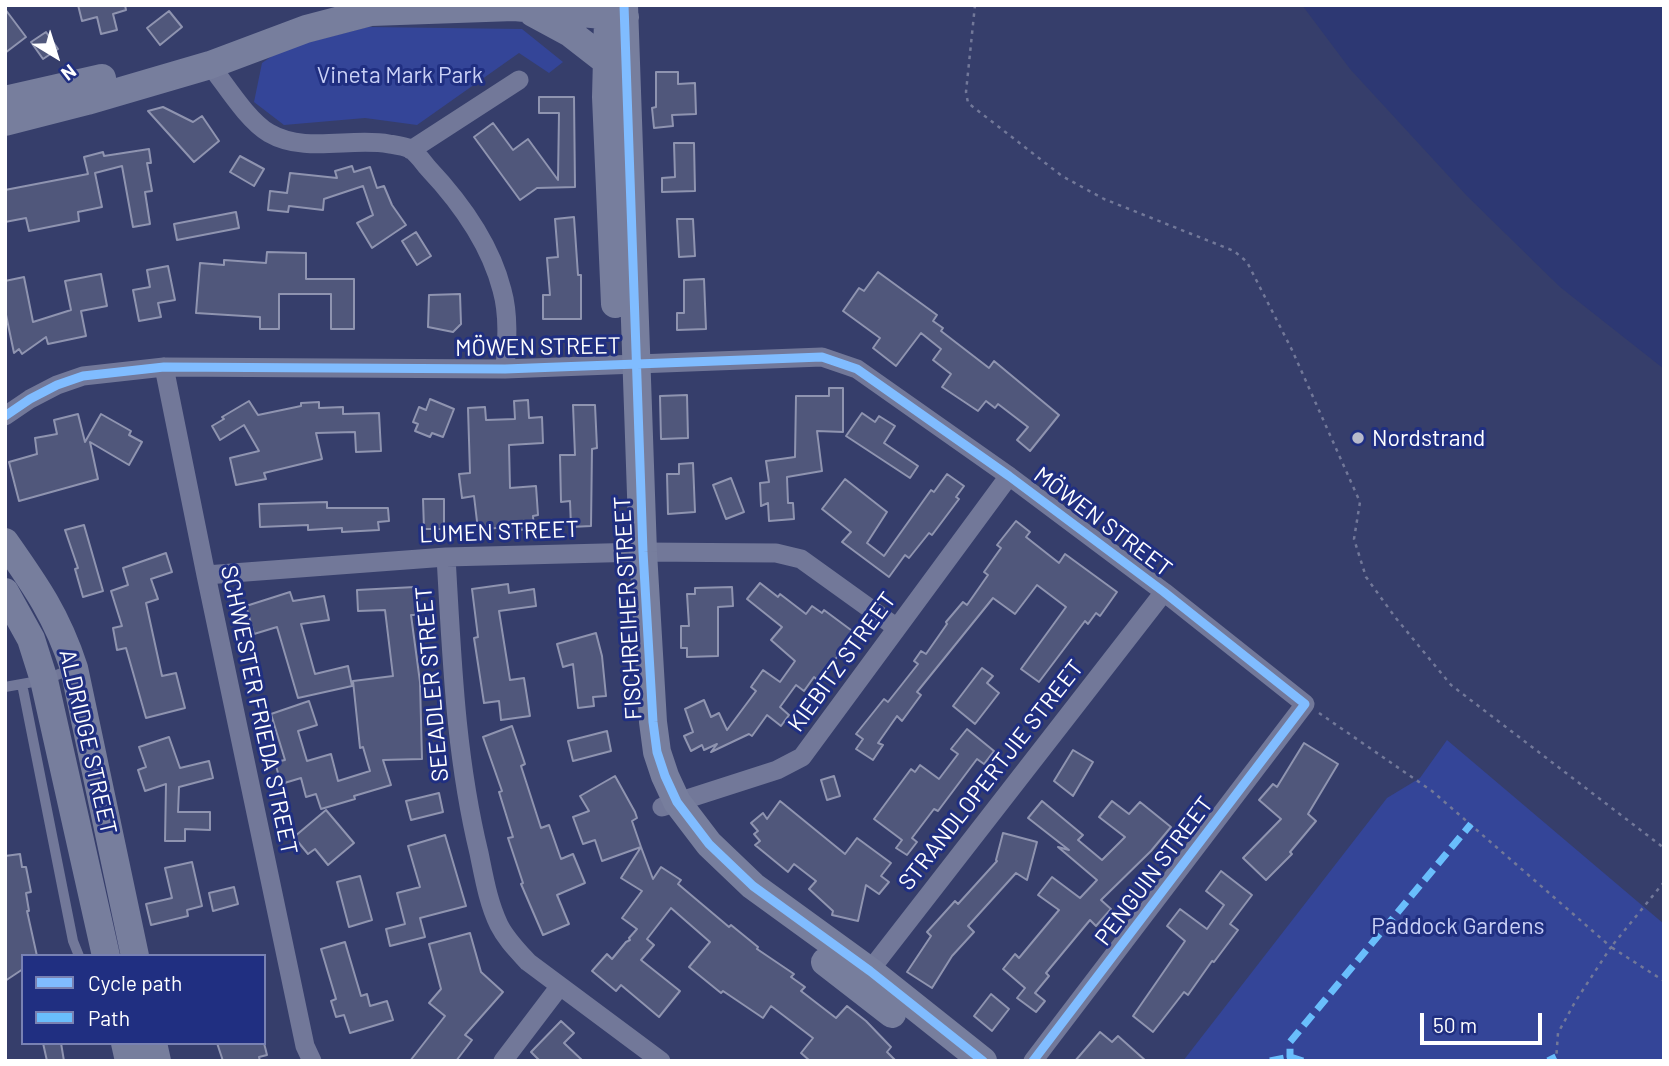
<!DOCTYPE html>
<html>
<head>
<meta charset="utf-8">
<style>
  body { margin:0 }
  #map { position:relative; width:1669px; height:1066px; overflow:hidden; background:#363e6b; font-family:Barlow,sans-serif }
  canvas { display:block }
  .frame { position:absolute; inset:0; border:7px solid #fff; pointer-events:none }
  .legend { position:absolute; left:21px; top:954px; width:245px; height:91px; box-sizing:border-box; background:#202f81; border:2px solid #7982b3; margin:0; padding:9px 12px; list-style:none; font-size:21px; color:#fff }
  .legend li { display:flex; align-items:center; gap:14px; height:35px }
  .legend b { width:35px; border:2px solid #7982b3 }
  .north { position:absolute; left:21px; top:21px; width:70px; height:70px; -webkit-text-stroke:5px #202f81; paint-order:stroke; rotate:142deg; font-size:19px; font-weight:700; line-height:28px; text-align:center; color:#fff }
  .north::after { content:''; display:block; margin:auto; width:24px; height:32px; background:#fff; clip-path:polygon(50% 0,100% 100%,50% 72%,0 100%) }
  .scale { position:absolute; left:1420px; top:1013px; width:122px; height:32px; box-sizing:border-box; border:4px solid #fff; border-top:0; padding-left:9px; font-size:21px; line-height:24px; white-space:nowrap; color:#fff; -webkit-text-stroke:5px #202f81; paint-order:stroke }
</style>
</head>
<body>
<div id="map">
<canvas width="1669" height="1066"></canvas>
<div class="frame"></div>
<ul class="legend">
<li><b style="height:9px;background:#80bcff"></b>Cycle path</li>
<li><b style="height:9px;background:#69befc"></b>Path</li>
</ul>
<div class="north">N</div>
<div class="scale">50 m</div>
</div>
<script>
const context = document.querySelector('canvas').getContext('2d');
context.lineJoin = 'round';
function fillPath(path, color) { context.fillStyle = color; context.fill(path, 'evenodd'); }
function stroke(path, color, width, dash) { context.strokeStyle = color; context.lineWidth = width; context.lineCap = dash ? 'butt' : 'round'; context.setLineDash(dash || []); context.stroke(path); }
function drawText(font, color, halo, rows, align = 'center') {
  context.font = font + ' Barlow,sans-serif'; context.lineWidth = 6; context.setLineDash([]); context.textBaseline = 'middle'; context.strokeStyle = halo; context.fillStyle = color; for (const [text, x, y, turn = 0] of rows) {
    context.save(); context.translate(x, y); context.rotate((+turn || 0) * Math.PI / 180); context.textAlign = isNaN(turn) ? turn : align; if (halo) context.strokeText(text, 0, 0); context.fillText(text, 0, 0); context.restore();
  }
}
fillPath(new Path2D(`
  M368,27L522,29L563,62L549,73L519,53L417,125L365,118L284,125L254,102L262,63L282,49Z
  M1447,740L1664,924V1061H1183L1387,798L1420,778Z`), '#344598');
fillPath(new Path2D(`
  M1302,5H1664V369L1560,287L1467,196L1350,69Z`), '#2d3873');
const building = new Path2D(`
  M78,5H125L126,10L113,14L117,30L101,34L97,17L82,21Z
  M5,9L26,37L5,53Z
  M169,11L182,27L160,45L147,28Z
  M46,32L58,49L43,59L31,42Z
  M656,72H678V84L695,83L696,114L672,115L673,126L654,128L652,108L656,107Z
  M539,97H574L575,187L537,188L520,200L474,137L493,123L513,150L528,139L558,180L559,113H539Z
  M163,107L193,122L202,116L219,141L194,162L148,111Z
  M674,143H694L695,191L662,192V178L675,177Z
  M149,149L151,163H147L152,191L145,192L150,224L133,227L122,166L95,173L102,207L78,212L79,221L29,231L26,218L5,222V190L88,174L84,157L103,152L104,156Z
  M240,156L264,169L254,186L230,172Z
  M352,166L354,172L370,167L377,188L384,186L392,205L406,225L372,248L357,223L373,215L363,186L324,199L323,210L289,206L288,212L268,210L270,191L287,193L290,173L337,178L335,171Z
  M236,212L239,228L177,240L174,224Z
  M574,217L578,275H581V319H543V295H550L547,258L558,257L555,219Z
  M677,219H693L695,256L679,257Z
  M416,232L431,256L417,265L402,241Z
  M267,252L306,253V279H354V329H331V294H279V329H260V317L196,313L200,263L224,265V260L266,263Z
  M168,266L175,300L158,303L161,317L139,321L133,290L150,287L147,270Z
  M878,272L937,315L933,321L943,328L941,331L989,368L994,361L1059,415L1030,451L1017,440L1028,427L998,404L995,408L986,401L978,411L942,387L951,374L933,360L941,349L921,333L896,366L873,348L880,338L843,311L859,288L864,291Z
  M101,274L107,306L81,311L86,336L48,344L46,337L22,354L19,349L14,353L5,310V281L24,277L33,322L71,310L65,281Z
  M704,279L706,329L677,330V313H684V280Z
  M460,294L461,324L453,332L428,327L429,295Z
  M829,388H843V432L817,431L822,471L787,477L788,503H793L794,519L769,521L768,503L761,506L760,483L769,482L766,461L795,457L796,396H829Z
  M687,395L688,438L661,439L660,396Z
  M430,399L454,409L443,437L432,433L430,437L415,431L418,424L413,422L419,407L426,410Z
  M528,400L529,418L542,417L543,443L509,445L510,488L536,486L538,515L533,516L534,529L516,530L515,526L478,530L474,496L462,498L459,474L470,473L468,408L485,407L486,420L515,419L514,401Z
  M249,401L258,415L301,406V403L319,402V408L343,407V414L379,413L381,451L356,452L355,432L316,433L322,459L264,473L266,479L236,485L230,458L259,451L244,425L220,440L212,426L224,419L222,417Z
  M573,405H595L597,448L592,449L591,526L571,527L570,501L561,502L560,455H575Z
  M862,413L875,422L879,416L895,426L884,443L918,466L910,478L846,436Z
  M78,414L85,442L101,414L131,431L129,435L142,442L129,465L90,442L98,479L19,501L9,462L37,454L35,438L57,434L54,420Z
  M693,463L695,512L668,514L667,474H679V464Z
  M947,474L964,486L956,497L959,499L932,535L929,533L909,558L905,555L889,577L842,542L851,532L822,509L845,479L887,512L867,543L884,556L931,490L934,492Z
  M731,478L744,512L726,519L713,485Z
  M423,499H444V529H424Z
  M327,502V508H388L389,521L378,522L379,530L342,532V528L308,530V525L260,527L259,504Z
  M1016,521L1030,532L1026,537L1059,563L1065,554L1117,592L1100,616L1096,613L1088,624L1085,621L1039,682L1021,669L1066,607L1037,585L1015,614L993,598L917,692L921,695L902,721L897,716L878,743L883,745L873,760L856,749L863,739L856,734L884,699L888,702L918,664L914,661L921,651L926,654L947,624L946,622L963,602L967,605L988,575L984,572L1001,548L997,545Z
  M84,525L103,591L83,597L75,569L78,568L65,530Z
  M166,553L172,572L151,579L158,599L146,603L162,676L176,673L185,708L146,718L126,648L117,650L113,628L122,626L111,591L128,585L123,568Z
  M760,583L778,597L780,594L806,614L812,606L822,613L824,610L855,633L819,681L814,677L804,691L796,685L780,707L789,715L781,726L767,715L752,736L749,734L711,752L717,744L704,750L702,745L691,751L684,736L693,732L685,709L704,700L711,717L719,713L727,730L756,691L751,687L763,670L780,682L795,661L771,640L782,627L747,599Z
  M508,584L509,593L534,589L536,606L499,611L510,680L524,678L530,716L501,720L499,701L484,703L474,638L478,637L472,589Z
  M415,587L416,615H411L420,682L422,759L383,760L391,785L354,796L355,799L321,809L316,794L306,797L301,778L281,784L275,762L285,760L271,714L309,701L317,725L298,731L307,761L331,754L338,781L370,771L363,747L360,748L353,681L393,676L385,610L358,611L357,590Z
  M732,587L733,606L718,607V656L687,657V648H681V626H689L687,594H695V588Z
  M290,592L293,601L324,596L329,620L301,624L315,674L348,666L352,686L298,698L277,627L254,634L246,606Z
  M596,633L602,656L606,696L593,697L594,706L578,708L573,664L563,667L557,644Z
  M982,668L993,676L987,683L999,693L975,724L953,706Z
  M512,726L525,764L521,766L541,828L549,825L561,859L573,854L585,883L557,895L569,924L543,935L521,884L523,883L508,838L513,837L499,792L502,791L483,737Z
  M967,729L994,751L984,764L977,759L938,811L934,809L912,838L917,842L907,855L896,848L902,840L874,819L911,769L915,772L920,765L939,779L958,754L951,749Z
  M607,731L611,751L573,761L568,741Z
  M169,737L180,768L209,761L213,778L179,787L178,812H210V830L185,829V841H165L166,784L145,791L138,770L146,767L139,747Z
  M1304,743L1338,764L1308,814L1316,821L1290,852L1292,854L1266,880L1243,858L1281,819L1259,800L1273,784L1277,787Z
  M1073,750L1093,762L1073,796L1054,781Z
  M615,776L635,812L637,818L632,821L641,847L602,861L595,840L583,844L573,817L589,811L580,796Z
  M834,776L840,796L827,800L821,780Z
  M439,793L443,812L411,820L406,801Z
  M780,801L845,854L857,838L891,863L881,876L889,882L879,894L866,885L858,921L832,915L833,911L809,889L816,881L794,864L788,872L755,845L760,841L754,834L758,831L751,823L763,813L767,819Z
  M1042,801L1083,835L1078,840L1102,860L1125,837L1099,817L1112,801L1129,814L1140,802L1171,827L1151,851L1101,900L1111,909L1096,926L1090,920L1046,973L1049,976L1035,993L1045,1001L1036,1012L1017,998L1025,988L1003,969L1015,954L1019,958L1059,910L1038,895L1052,877L1080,898L1097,880L1058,847L1069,850L1028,818Z
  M326,810L354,843L328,865L315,849L308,854L294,837Z
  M1003,833L1037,842L1027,880L1016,873L968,926L974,932L952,956L932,988L907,972L931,936L927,932L955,901L958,904L997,861L996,860Z
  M445,835L466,906L420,918L425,937L390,946L386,929L405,924L397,893L420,887L408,846Z
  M641,847L653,879L661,867L681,880L678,884L729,927L731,925L758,947L757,949L794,974L791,977L805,987L801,991L836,1018L847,1006L866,1021L891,1047L887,1052L896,1061H810L801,1053L813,1038L771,1006L763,1018L723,991L721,993L689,967L710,942L671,908L647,939L654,945L641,960L680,991L659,1017L621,985L616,991L592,971L607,954L612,959L626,942L630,940L629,938L637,929L622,918L642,891L621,878Z
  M20,854L22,867H26L31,892L26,893L29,911H27L37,956H23V969L5,981V856Z
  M192,862L202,906L187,910L188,916L151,925L146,904L172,898L165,868Z
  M1221,871L1252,895L1230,924L1238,930L1214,962L1212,961L1188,995L1184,992L1153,1032L1133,1016L1185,941L1167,926L1180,909L1207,929L1224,905L1206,891Z
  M360,876L372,920L349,927L337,882Z
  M234,887L238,904L213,911L209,893Z
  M470,933L481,972L503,992L465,1035L472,1040L456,1061H410L445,1016L429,1003L441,989L429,944Z
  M345,942L361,996L367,994L370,1006L387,1001L393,1020L350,1033L344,1015L336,1017L331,1001L336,999L321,949Z
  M991,994L1009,1009L992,1031L974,1016Z
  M561,1021L574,1033L564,1043L583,1061H540L531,1052Z
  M1100,1032L1112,1042L1118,1036L1146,1061H1075Z
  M43,1043H61L64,1061H47Z
  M217,1043H264L267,1055L259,1057L260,1061H223Z`);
fillPath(building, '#50577b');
stroke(building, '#8f94b0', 2);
stroke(new Path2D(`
  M975,5L966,92L968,103L1062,176L1104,199L1234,251L1247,262L1292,350L1360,502L1354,539L1366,577L1395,617L1451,685L1664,848
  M1319,713L1432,791L1611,947L1575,1002L1558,1033L1556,1061
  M1664,882L1611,947L1664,981`), '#727899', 2.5, [3.5, 5]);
stroke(new Path2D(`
  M22,684L73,941L79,956
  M5,687L44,680L72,669`), '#727899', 10);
stroke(new Path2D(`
  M210,65C226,85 247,120 269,133C305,154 351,137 389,144C395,145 404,146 410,149C417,153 423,162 428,168C461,203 490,243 502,290C509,315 507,342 505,369
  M411,150L519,80
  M164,367L206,575L305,1046L312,1061
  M5,416L30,399L57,385L83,376L164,367L505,369L822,357L857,369L1009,476L1164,592L1305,704L1033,1061
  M446,557C452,658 455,754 479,853C484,877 488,902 499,925C506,939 517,950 528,962L661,1061
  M206,575L446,557L643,552L776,553L801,559L897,628
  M662,807L777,770L802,757L1009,476
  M864,978L1164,592
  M503,1061L560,986`), '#727899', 19);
stroke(new Path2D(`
  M624,5L643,552L653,722L657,752L665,776L677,802L709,844L753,886L870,971L983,1061
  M533,13L570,33L606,61
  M608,19L606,97L615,304
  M5,100L102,78
  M5,122L87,101L210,65L306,29L371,12L514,7L625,17
  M5,542C36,586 57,616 74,668L135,956
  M5,592L31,639L44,680L106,956
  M825,962L892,1014
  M125,1043L129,1061
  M153,1043L157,1061`), '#777e9d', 28);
stroke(new Path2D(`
  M1270,1061L1290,1057L1303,1061
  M1294,1061L1290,1057V1042L1471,824
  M1548,1061L1556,1057`), '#69befc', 7, [14, 7]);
stroke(new Path2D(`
  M624,5L643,552L653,722L657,752L665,776L677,802L709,844L753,886L870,971L983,1061
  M5,416L30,399L57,385L83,376L164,367L505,369L822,357L857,369L1009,476L1164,592L1305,704L1033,1061`), '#80bcff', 9);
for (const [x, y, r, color] of [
  [1358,438,7,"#b9bbcb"]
]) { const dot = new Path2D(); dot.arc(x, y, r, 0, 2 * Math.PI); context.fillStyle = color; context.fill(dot); stroke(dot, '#202f81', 2.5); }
drawText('23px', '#cad1f6', '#202f81', [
  ["Vineta Mark Park",400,75],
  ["Paddock Gardens",1458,926]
]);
drawText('23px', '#fff', '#202f81', [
  ["MÖWEN STREET",538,347,-1],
  ["MÖWEN STREET",1103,522,37],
  ["LUMEN STREET",499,532,-2],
  ["FISCHREIHER STREET",628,608,-93],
  ["KIEBITZ STREET",842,662,-54],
  ["SEEADLER STREET",432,684,-95],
  ["SCHWESTER FRIEDA STREET",259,710,78],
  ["ALDRIDGE STREET",88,742,77],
  ["STRANDLOPERTJIE STREET",991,775,-52],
  ["PENGUIN STREET",1154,871,-53]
]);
drawText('23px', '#fff', '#202f81', [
  ["Nordstrand",1372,438]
], 'left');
</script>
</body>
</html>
